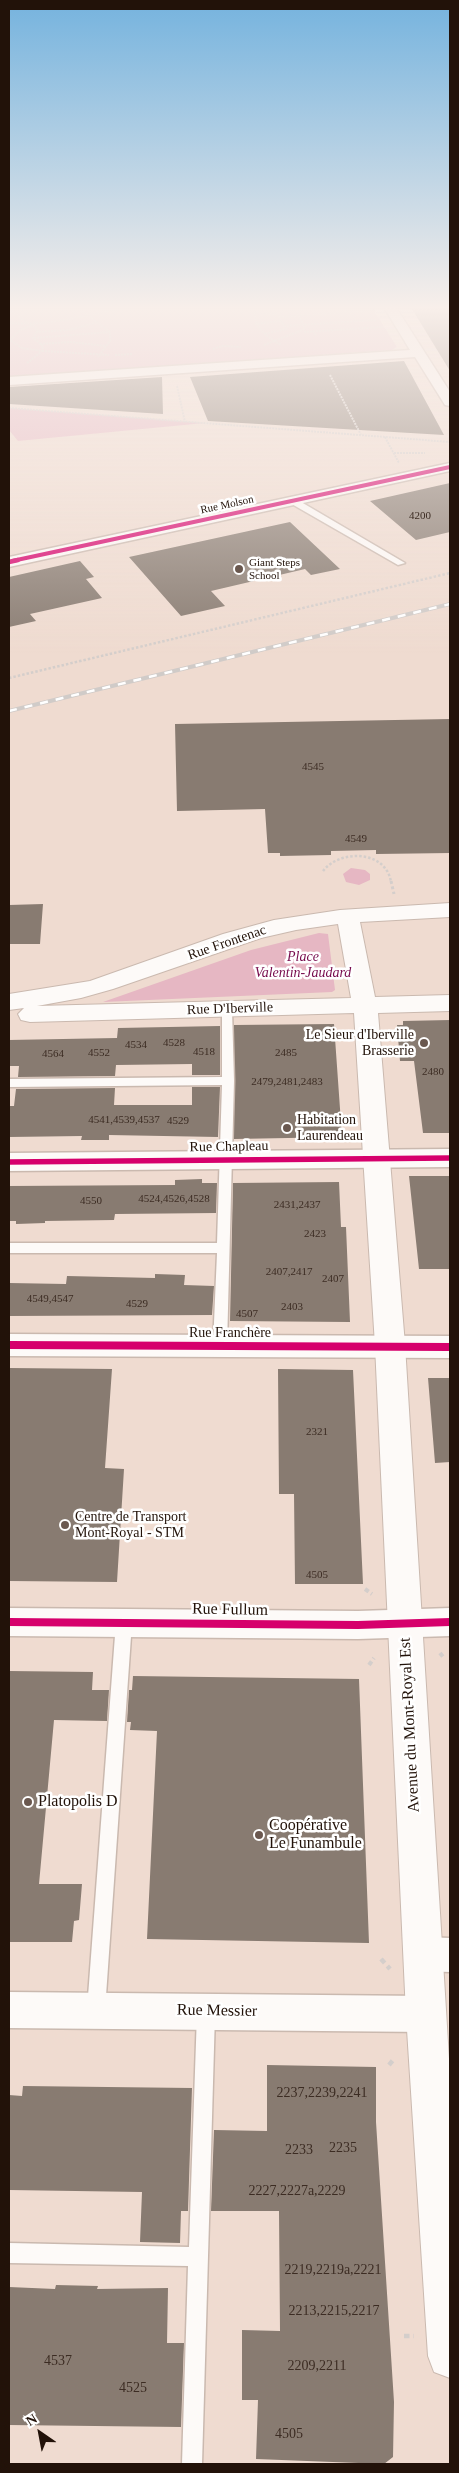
<!DOCTYPE html>
<html>
<head>
<meta charset="utf-8">
<style>
  body { margin:0 }
  #map { position:relative; width:459px; height:2473px; overflow:hidden; background:#efdbd0; font-family:Georgia,serif }
  canvas { display:block }
  .frame { position:absolute; inset:0; border:10px solid #221209; pointer-events:none }
  .north { position:absolute; left:15px; top:2408px; width:50px; height:50px; -webkit-text-stroke:4px #fff; paint-order:stroke; rotate:327deg; font-size:14px; font-weight:700; line-height:20px; text-align:center; color:#221209 }
  .north::after { content:''; display:block; margin:auto; width:18px; height:22px; background:#221209; clip-path:polygon(50% 0,100% 100%,50% 72%,0 100%) }
</style>
</head>
<body>
<div id="map">
<canvas width="459" height="2473"></canvas>
<div class="frame"></div>
<div class="north">N</div>
</div>
<script>
const context = document.querySelector('canvas').getContext('2d');
context.lineJoin = 'round';
function fillPath(path, color) { context.fillStyle = color; context.fill(path, 'evenodd'); }
function stroke(path, color, width, dash) { context.strokeStyle = color; context.lineWidth = width; context.lineCap = dash ? 'butt' : 'round'; context.setLineDash(dash || []); context.stroke(path); }
function drawText(font, color, halo, rows, align = 'center') {
  context.font = font + ' Georgia,serif'; context.lineWidth = 5; context.setLineDash([]); context.textBaseline = 'middle'; context.strokeStyle = halo; context.fillStyle = color; for (const [text, x, y, turn = 0] of rows) {
    context.save(); context.translate(x, y); context.rotate((+turn || 0) * Math.PI / 180); context.textAlign = isNaN(turn) ? turn : align; if (halo) context.strokeText(text, 0, 0); context.fillText(text, 0, 0); context.restore();
  }
}
fillPath(new Path2D(`
  M9,309H373L397,347L392,350L9,377Z
  M9,408L205,423L18,441L9,430Z
  M351,868L365,870L370,874V880L359,885L346,882L343,874Z
  M319,933L328,934L335,990L332,992L103,1002L251,950Z`), '#e6b7c3');
fillPath(new Path2D(`
  M412,309H450V371Z
  M404,361L444,435L208,421L190,377Z
  M162,377L163,414L9,404V387Z
  M450,483V532L416,540L370,501Z
  M290,522L340,569L311,575L305,569L211,591L225,606L181,616L129,557Z
  M80,561L94,577L86,579L102,598L30,614L36,621L9,627V577Z
  M450,719V853L376,854V850L331,851V855L280,856V853H268L265,809L177,811L175,724Z
  M43,904L40,944H9V905Z
  M450,1020V1133H423L414,1061H400L397,1025H403V1021Z
  M334,1024L342,1137L234,1139V1025Z
  M220,1026V1075H192V1064L116,1065L115,1076L18,1077L19,1066H9V1040L117,1038L118,1028Z
  M192,1087H220L218,1137L109,1135V1140H81L82,1136L9,1137V1106H14L16,1089L115,1088L114,1105H192Z
  M409,1176H450V1269H419Z
  M202,1179V1183H217L216,1213L115,1214L114,1220L45,1221V1223L16,1224V1221H9V1186L175,1185V1180Z
  M339,1182L341,1227H346L350,1322L230,1321L233,1183Z
  M155,1274L185,1275L184,1285L214,1286L212,1315L9,1316V1283L66,1284L67,1276L155,1278Z
  M9,1368L112,1369L105,1468L124,1469L117,1582L9,1581Z
  M278,1369L353,1370L363,1584H295L294,1494H279Z
  M428,1378H450V1462L435,1463Z
  M9,1671L93,1672L92,1690H109L107,1721L54,1720L39,1884H82L79,1920L74,1921L72,1942H9Z
  M133,1676L359,1679L369,1943L147,1939L157,1731L130,1730L131,1722H127L129,1690H132Z
  M267,2065L376,2067V2122L394,2402L393,2457L384,2464L256,2459L258,2400H242V2330L280,2331L279,2211H211L214,2130L267,2131Z
  M23,2086L192,2088L188,2211H181L180,2243L140,2242L142,2192L9,2190V2095L22,2096Z
  M56,2285L98,2286L97,2289L168,2288L167,2343H184L181,2427L9,2425V2287L55,2289Z`), '#887b71');
const service = new Path2D(`
  M290,499H296L405,563L398,565L290,503Z
  M227,1005L232,1009L234,1081L227,1346L225,1350H215L213,1346L217,1253H9V1243H217L222,1085L9,1087V1079L222,1077V1009Z
  M124,1615L129,1617L132,1622L105,2010L102,2016L96,2019L90,2016L87,2010L116,1622L119,1617Z
  M206,2004L212,2007L215,2013L202,2464H182L188,2266L9,2263V2243L189,2247L197,2013L200,2007Z`);
const minor = new Path2D(`
  M385,309H397L450,392V406L445,405L415,357L9,385V377L410,350Z
  M450,463V471L9,567V557Z
  M450,1149V1167L9,1171V1153Z
  M9,1334L450,1336V1358L9,1356Z
  M9,1608L358,1611L450,1608V1636L358,1639L9,1636Z
  M423,1937L450,1938V1972L423,1971L411,1966L406,1954L411,1942Z
  M9,1992L426,1996L439,2001L444,2014L439,2027L426,2032L9,2028Z`);
const secondary = new Path2D(`
  M450,903V917L360,922L375,997L450,995V1011L378,1013L405,1345L450,2075V2378L434,2372L428,2356L406,2014L375,1345L354,1013L30,1022L21,1020L18,1014L24,1008L9,1010V994L90,981L223,934L274,920L340,910ZM338,924L351,998L37,1006L81,998L113,989L261,938L296,930Z`);
stroke(service, '#cab9af', 3);
stroke(minor, '#cab9af', 3);
stroke(secondary, '#cab9af', 2);
stroke(new Path2D(`
  M9,309L27,323
  M80,309L110,332V341L98,357
  M255,309C253,328 266,336 281,345
  M294,310L303,309
  M254,312L277,314L286,329L264,334
  M350,312L356,321
  M279,317L375,310
  M9,323C47,326 80,317 117,309
  M255,324L281,321
  M33,325L38,330L33,338L43,346L42,351L22,348L10,340L20,330Z
  M284,326L376,320
  M313,331L316,336
  M36,332L69,330L98,322
  M304,332L383,327
  M34,338L110,332
  M40,344L70,342L106,346
  M264,345L305,329C300,317 298,310 284,309
  M213,349L223,346L241,347
  M42,351L109,355
  M115,355L133,354
  M27,363L41,352
  M330,375L361,435
  M177,386L185,422
  M9,408L450,442
  M385,437L399,463
  M394,453H425`), '#d4cecb', 2, [2, 1]);
stroke(new Path2D(`
  M9,678L450,573
  M323,871C340,849 386,850 391,882`), '#d4cecb', 2.5, [2.5, 2]);
stroke(new Path2D(`
  M391,881L394,894`), '#d4cecb', 3, [3, 2.5]);
stroke(new Path2D(`
  M365,1589L372,1594
  M440,1653L444,1658
  M369,1665L374,1658`), '#d4cecb', 4, [4.5, 3]);
stroke(new Path2D(`
  M381,1959L390,1969
  M389,2065L394,2059
  M404,2336H414`), '#d4cecb', 4.5, [5.5, 4]);
fillPath(service, '#fdfaf8');
fillPath(minor, '#fdfaf8');
fillPath(secondary, '#fdfaf8');
const rail = new Path2D(`
  M9,711L450,604`);
stroke(rail, '#d0cbc8', 4);
stroke(rail, '#fff', 2.5, [8]);
stroke(new Path2D(`
  M12,561L450,467`), '#d6006c', 4);
stroke(new Path2D(`
  M9,562L18,560`), '#d6006c', 4.5);
stroke(new Path2D(`
  M9,1162L450,1158`), '#d6006c', 5.5);
stroke(new Path2D(`
  M9,1345L450,1347
  M9,1622L358,1625L450,1622`), '#d6006c', 8);
const sky = context.createLinearGradient(0, 0, 0, 655);
sky.addColorStop(0, '#75b3de');
sky.addColorStop(0.47, '#f8efea');
sky.addColorStop(1, '#f8efea00');
context.fillStyle = sky;
context.fillRect(0, 0, 459, 655);
for (const [x, y, r, color] of [
  [239,569,5,"#6a584f"],
  [424,1043,5,"#6a584f"],
  [287,1128,5,"#6a584f"],
  [65,1525,5,"#6a584f"],
  [28,1802,5,"#6a584f"],
  [259,1835,5,"#6a584f"]
]) { const dot = new Path2D(); dot.arc(x, y, r, 0, 2 * Math.PI); context.fillStyle = color; context.fill(dot); stroke(dot, '#fff', 2); }
drawText('11px', '#221209', '#fff', [
  ["Rue Molson",227,505,-12]
]);
drawText('11px', '#3c2c23', null, [
  ["4200",420,516],
  ["4545",313,767],
  ["4549",356,839],
  ["4528",174,1043],
  ["4534",136,1045],
  ["4518",204,1052],
  ["4552",99,1053],
  ["2485",286,1053],
  ["4564",53,1054],
  ["2480",433,1072],
  ["2479,2481,2483",287,1082],
  ["4541,4539,4537",124,1120],
  ["4529",178,1121],
  ["4524,4526,4528",174,1199],
  ["4550",91,1201],
  ["2431,2437",297,1205],
  ["2423",315,1234],
  ["2407,2417",289,1272],
  ["2407",333,1279],
  ["4549,4547",50,1299],
  ["4529",137,1304],
  ["2403",292,1307],
  ["4507",247,1314],
  ["2321",317,1432],
  ["4505",317,1575]
]);
drawText('11px', '#221209', '#fff', [
  ["Giant Steps",249,563],
  ["School",249,576]
], 'left');
drawText('14px', '#221209', '#fff', [
  ["Rue Frontenac",227,943,-19],
  ["Rue D'Iberville",230,1009,-2],
  ["Rue Chapleau",229,1147,-1],
  ["Rue Franchère",230,1333]
]);
drawText('italic 14px', '#770b4d', '#fff', [
  ["Place",303,957],
  ["Valentin-Jaudard",303,973]
]);
drawText('14px', '#221209', '#fff', [
  ["Le Sieur d'Iberville",414,1035,"right"],
  ["Brasserie",414,1051,"right"],
  ["Habitation",297,1120],
  ["Laurendeau",297,1136],
  ["Centre de Transport",75,1517],
  ["Mont-Royal - STM",75,1533]
], 'left');
drawText('14px', '#3c2c23', null, [
  ["2237,2239,2241",322,2093],
  ["2235",343,2148],
  ["2233",299,2150],
  ["2227,2227a,2229",297,2191],
  ["2219,2219a,2221",333,2270],
  ["2213,2215,2217",334,2311],
  ["4537",58,2361],
  ["2209,2211",317,2366],
  ["4525",133,2388],
  ["4505",289,2434]
]);
drawText('16px', '#221209', '#fff', [
  ["Rue Fullum",230,1610,1],
  ["Avenue du Mont-Royal Est",410,1725,-93],
  ["Rue Messier",217,2011,1]
]);
drawText('16px', '#221209', '#fff', [
  ["Platopolis D",38,1802],
  ["Coopérative",269,1826],
  ["Le Funambule",269,1844]
], 'left');
</script>
</body>
</html>
